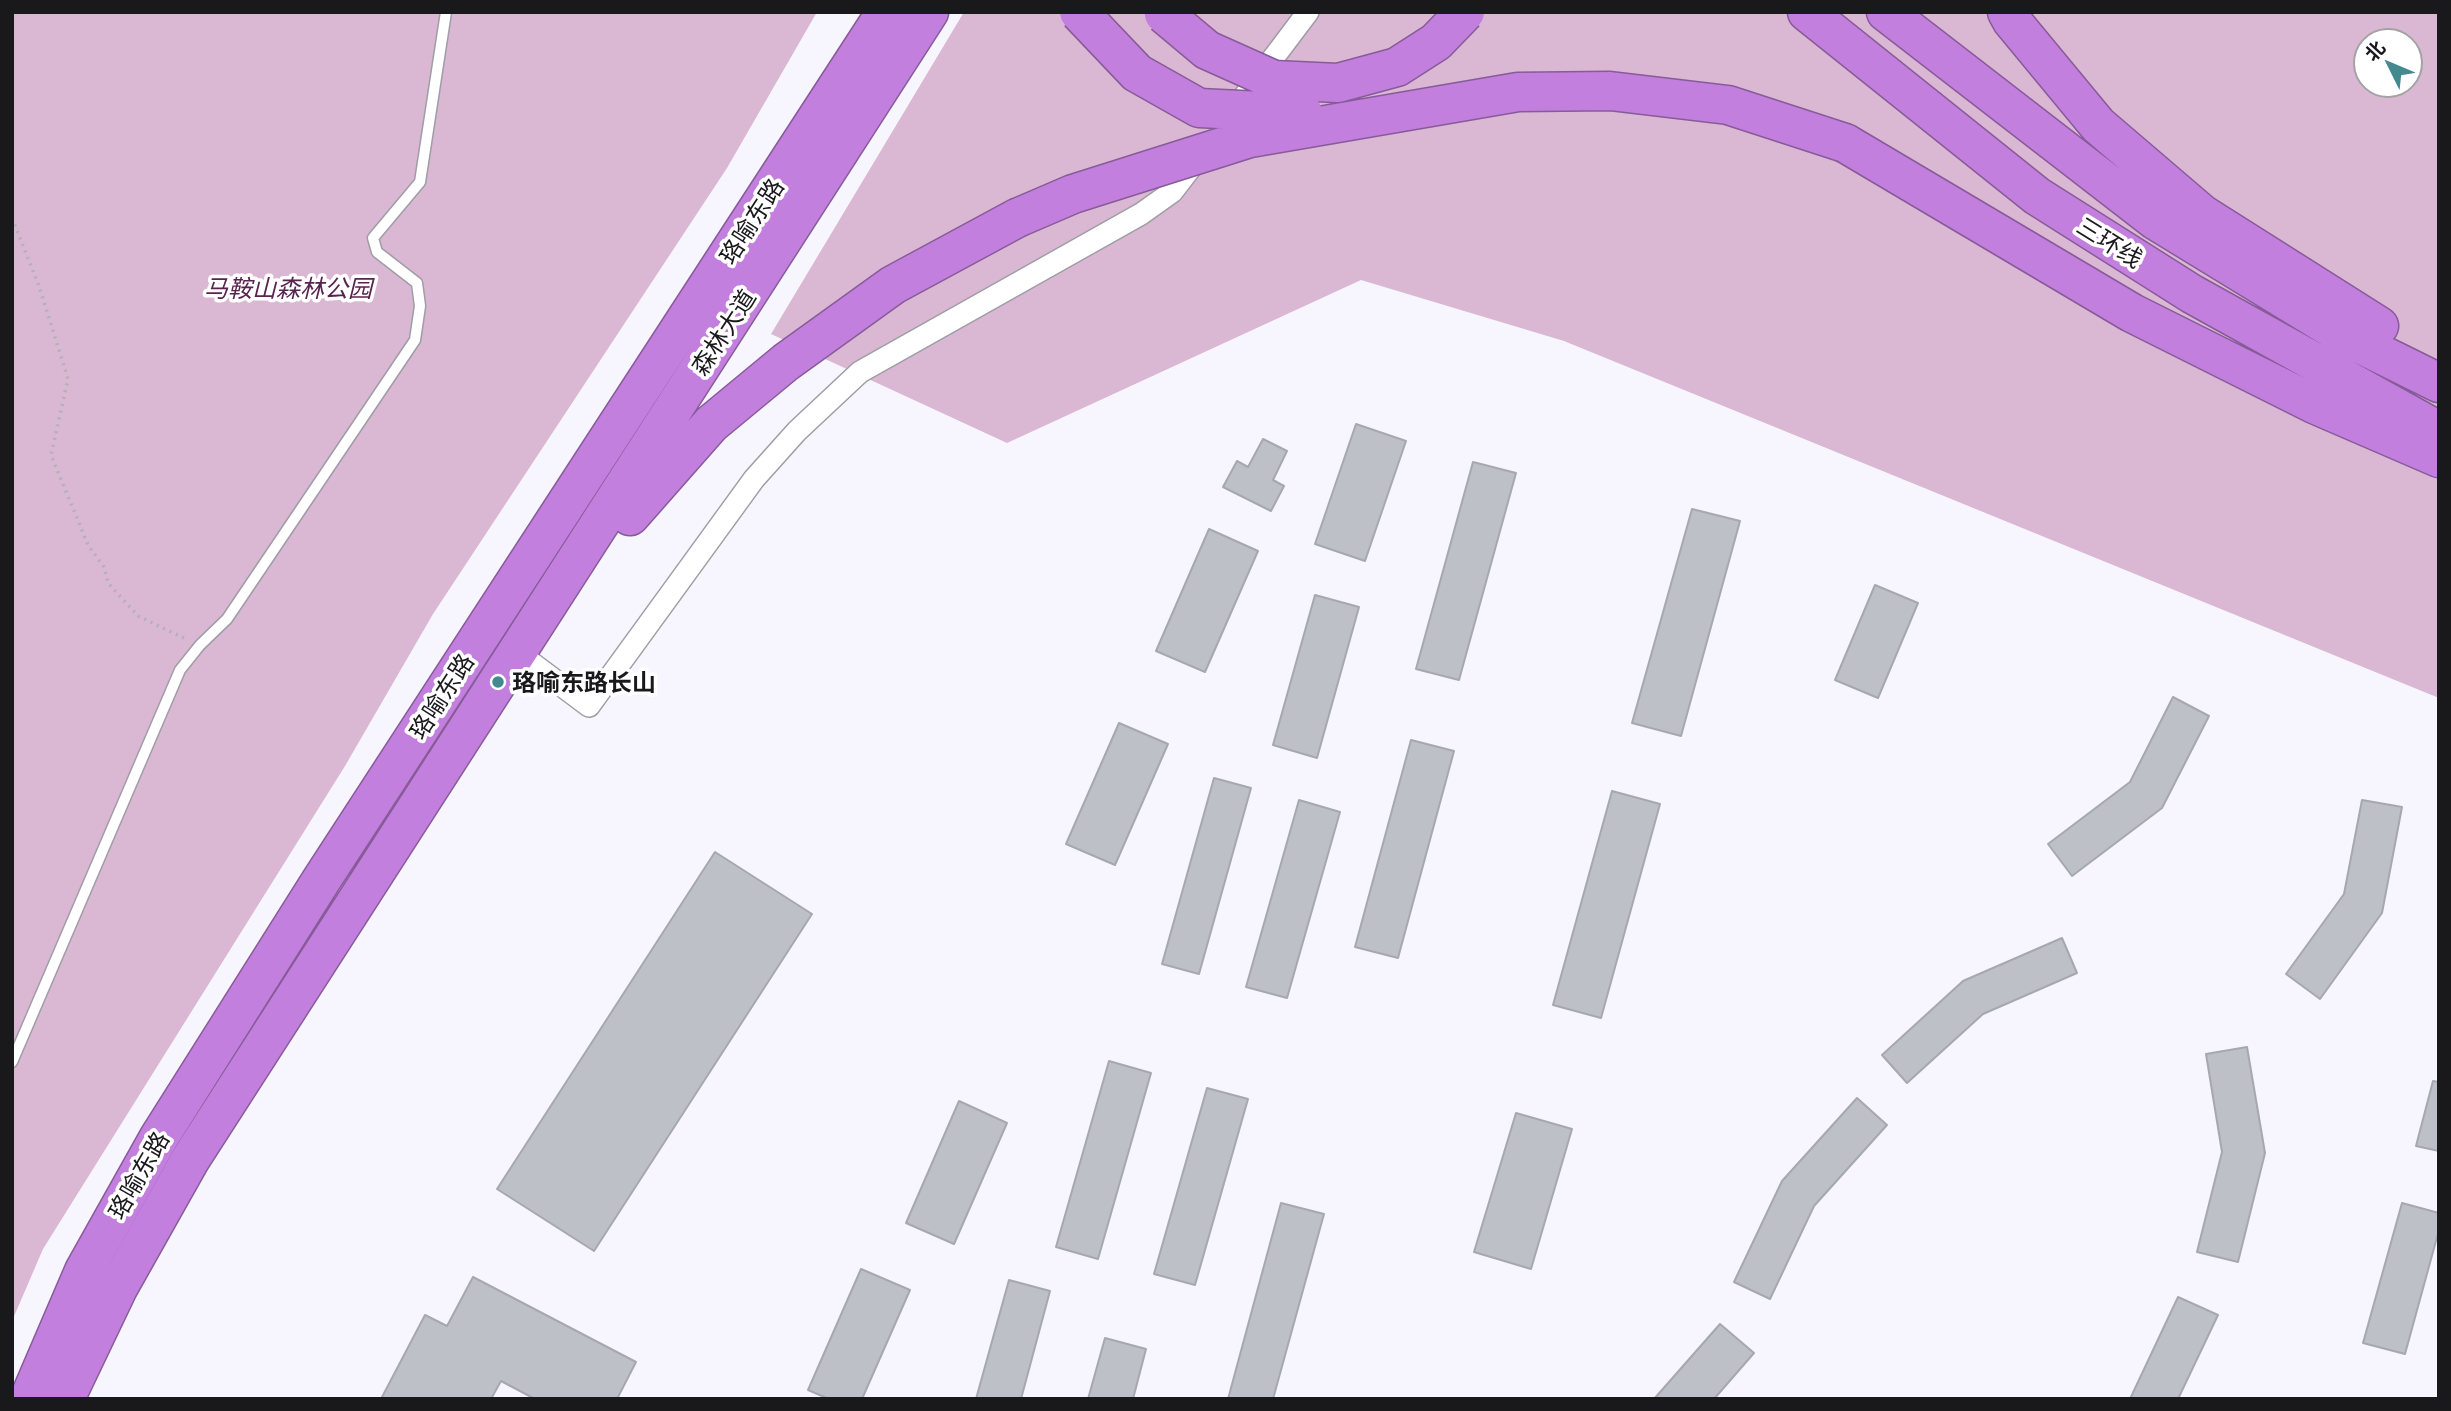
<!DOCTYPE html>
<html>
<head>
<meta charset="utf-8">
<style>
  body { margin:0 }
  #map { position:relative; width:2451px; height:1411px; overflow:hidden; background:#f7f5fe; font-family:Georgia,"Noto Sans SC",serif }
  canvas { display:block }
  .frame { position:absolute; inset:0; border:14px solid #19181b; pointer-events:none }
  .north { position:absolute; left:2353px; top:28px; width:70px; height:70px; box-sizing:border-box; background:#fff; border:2px solid #a3a3a4; border-radius:50%; rotate:313deg; font-size:19px; font-weight:700; line-height:28px; text-align:center; color:#19181b }
  .north::after { content:''; display:block; margin:auto; width:24px; height:32px; background:#428990; clip-path:polygon(50% 0,100% 100%,50% 72%,0 100%) }
</style>
</head>
<body>
<div id="map">
<canvas width="2451" height="1411"></canvas>
<div class="frame"></div>
<div class="north">北</div>
</div>
<script>
const context = document.querySelector('canvas').getContext('2d');
context.lineJoin = 'round';
function fillPath(path, color) { context.fillStyle = color; context.fill(path, 'evenodd'); }
function stroke(path, color, width, dash) { context.strokeStyle = color; context.lineWidth = width; context.lineCap = dash ? 'butt' : 'round'; context.setLineDash(dash || []); context.stroke(path); }
function drawText(font, color, halo, rows, align = 'center') {
  context.font = font + ' Georgia,"Noto Sans SC",serif'; context.lineWidth = 7; context.setLineDash([]); context.textBaseline = 'middle'; context.strokeStyle = halo; context.fillStyle = color; for (const [text, x, y, turn = 0] of rows) {
    context.save(); context.translate(x, y); context.rotate((+turn || 0) * Math.PI / 180); context.textAlign = isNaN(turn) ? turn : align; if (halo) context.strokeText(text, 0, 0); context.fillText(text, 0, 0); context.restore();
  }
}
fillPath(new Path2D(`
  M12,12H817L727,168L433,614L345,766L43,1249L12,1321Z
  M964,12H2439V698L1564,341L1361,280L1007,443L771,334ZM2367,42H2409V84H2367Z`), '#dab7d2');
const building = new Path2D(`
  M1356,424L1406,441L1365,561L1315,544Z
  M1263,439L1287,451L1273,480L1284,486L1271,511L1223,487L1237,461L1248,467Z
  M1473,462L1516,473L1459,680L1416,669Z
  M1692,509L1740,521L1681,736L1632,723Z
  M1209,529L1258,551L1205,672L1156,651Z
  M1875,585L1918,603L1878,698L1835,680Z
  M1315,595L1359,607L1317,758L1273,745Z
  M2173,697L2209,716L2162,808L2072,876L2048,844L2130,782Z
  M1119,723L1168,744L1115,865L1066,844Z
  M1411,740L1454,751L1398,958L1355,947Z
  M1214,778L1251,788L1199,974L1162,964Z
  M1612,791L1660,804L1601,1018L1553,1005Z
  M1299,800L1340,812L1287,998L1246,987Z
  M2362,800L2402,807L2382,913L2320,999L2286,974L2344,894Z
  M715,852L812,914L594,1251L497,1189Z
  M2062,938L2077,973L1983,1014L1907,1083L1882,1055L1963,981Z
  M2247,1047L2265,1153L2238,1262L2197,1252L2222,1152L2206,1054Z
  M1109,1061L1151,1073L1098,1259L1056,1247Z
  M2433,1081L2439,1082V1151L2416,1146Z
  M1207,1088L1248,1099L1195,1285L1154,1274Z
  M1857,1098L1887,1125L1814,1206L1770,1299L1734,1282L1782,1181Z
  M959,1101L1007,1123L954,1244L906,1223Z
  M1516,1113L1572,1129L1531,1269L1474,1252Z
  M1281,1203L1324,1214L1273,1399H1228Z
  M2402,1203L2439,1213V1230L2405,1354L2363,1343Z
  M861,1269L910,1290L862,1399H829L808,1390Z
  M473,1277L636,1362L617,1399H535L501,1381L491,1399H381L425,1315L447,1326Z
  M1009,1280L1050,1291L1021,1399H976Z
  M2178,1297L2218,1315L2178,1399H2130Z
  M1720,1324L1754,1353L1714,1399H1654Z
  M1105,1338L1146,1349L1133,1399H1088Z`);
fillPath(building, '#bec0c8');
stroke(building, '#a6a8b0', 2);
const lane = new Path2D(`
  M12,1062L180,670L200,645L227,619L415,340L420,306L417,283L377,252L373,238L420,182L446,12`);
const street = new Path2D(`
  M1231,114L1308,12
  M517,652L589,706L754,479L797,431L860,372L1141,214L1172,192L1199,157`);
const highway = new Path2D(`
  M1807,12L2037,196L2192,294L2439,431
  M1886,12L2155,220L2348,338L2439,383
  M2007,12L2012,21L2098,125L2202,214L2379,326
  M1845,143L2132,313L2314,404L2439,458
  M630,516L711,424L786,362L893,285L1017,218
  M29,1399L84,1271L158,1139L322,879L886,12
  M65,1399L118,1288L190,1160L929,12`);
stroke(lane, '#9f9da5', 13);
stroke(street, '#9f9da5', 24);
stroke(highway, '#875b99', 41);
stroke(new Path2D(`
  M12,218L39,286L68,379L51,455L88,545L104,567L108,583L138,616L186,639`), '#b3b1b8', 3.5, [2, 5]);
stroke(lane, '#fff', 10);
stroke(street, '#fff', 21);
stroke(highway, '#c27fdd', 38);
const highwayBridge = new Path2D(`
  M1079,12L1137,73L1199,108L1303,113
  M1164,14L1207,50L1274,80L1338,83L1397,67L1436,42L1465,12
  M1017,218L1073,194L1250,138L1518,92L1610,91L1728,105L1845,143`);
stroke(highwayBridge, '#875b99', 41, []);
stroke(highwayBridge, '#c27fdd', 38);
for (const [x, y, r, color] of [
  [498,682,7,"#428990"]
]) { const dot = new Path2D(); dot.arc(x, y, r, 0, 2 * Math.PI); context.fillStyle = color; context.fill(dot); stroke(dot, '#fff', 2.5); }
drawText('24px', '#19181b', '#fff', [
  ["珞喻东路",751,221,-57],
  ["三环线",2110,242,32],
  ["森林大道",723,332,-57],
  ["珞喻东路",441,696,-57],
  ["珞喻东路",138,1175,-60]
]);
drawText('italic 24px', '#58244f', '#fff', [
  ["马鞍山森林公园",288,288]
]);
drawText('bold 24px', '#19181b', '#fff', [
  ["珞喻东路长山",512,682]
], 'left');
</script>
</body>
</html>
